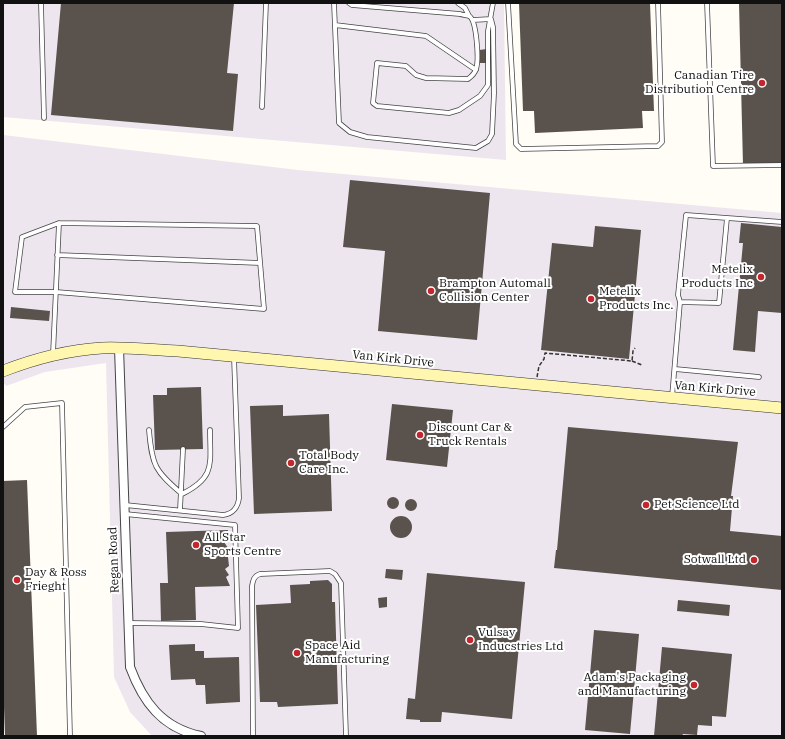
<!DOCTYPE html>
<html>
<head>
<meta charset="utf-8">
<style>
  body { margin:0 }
  #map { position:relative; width:785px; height:739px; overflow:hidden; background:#fffdf5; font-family:"IBM Plex Serif",serif }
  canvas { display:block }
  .frame { position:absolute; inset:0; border:4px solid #111; pointer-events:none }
</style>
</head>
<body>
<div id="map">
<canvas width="785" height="739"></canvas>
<div class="frame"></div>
</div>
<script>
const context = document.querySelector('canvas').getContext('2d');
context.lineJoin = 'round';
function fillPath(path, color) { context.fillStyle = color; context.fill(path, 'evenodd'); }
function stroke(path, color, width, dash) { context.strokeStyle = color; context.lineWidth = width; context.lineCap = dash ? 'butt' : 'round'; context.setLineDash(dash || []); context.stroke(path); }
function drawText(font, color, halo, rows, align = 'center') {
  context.font = font + ' "IBM Plex Serif",serif'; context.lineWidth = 4; context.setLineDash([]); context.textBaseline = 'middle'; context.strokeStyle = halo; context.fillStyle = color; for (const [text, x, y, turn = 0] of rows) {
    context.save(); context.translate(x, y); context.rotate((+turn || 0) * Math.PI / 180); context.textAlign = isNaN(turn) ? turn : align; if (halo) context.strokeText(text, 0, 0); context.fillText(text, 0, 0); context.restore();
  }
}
fillPath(new Path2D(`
  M3,3H504L506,160L3,117Z
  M3,135L298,170L782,213V736H152L130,712L114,677L106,363L45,372L6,386L3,382Z`), '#eee6ef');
fillPath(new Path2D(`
  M61,3H234L227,73L238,74L233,131L51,115Z
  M519,3H650L654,111H642L643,128L535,133L534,111H523Z
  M739,3H782V164L743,165Z
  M487,49L486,63H480L479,50Z
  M350,180L490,193L477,340L378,331L385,251L343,247Z
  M741,223L782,227V313L758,311L755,352L733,350L743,243H739Z
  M595,226L641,230L629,359L541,350L552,243L593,247Z
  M11,307L50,311L49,321L10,318Z
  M201,387L203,449L155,450L153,395H167V388Z
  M392,404L453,410L447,467L386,460Z
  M283,405V416L329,414L332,511L254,514L250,406Z
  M568,427L738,442L731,496H733L730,531L782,536V590L554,568L556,550H557Z
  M27,480L37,736H5L3,679V481Z
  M387 503a6 6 0 1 1 12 0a6 6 0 1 1-12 0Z
  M405 505a6 6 0 1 1 12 0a6 6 0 1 1-12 0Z
  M390 527a11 11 0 1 1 22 0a11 11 0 1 1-22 0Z
  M228,530V540L224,542L228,548L225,550L228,557L229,566L225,569L229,575L226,577L230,586L195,587L196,620L161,621L160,583H168L166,532Z
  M386,569L403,570L402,580L385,578Z
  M427,573L525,582L512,719L442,712L441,722H420V720L406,719L408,698L415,699Z
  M328,580L332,584V602H335L338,704L278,707L277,702H260L256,605L291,603L290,585L310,584V581Z
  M387,597V607L379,608L378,598Z
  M678,600L730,605L729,616L677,611Z
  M594,630L639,634L630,734L585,730Z
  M195,644V651H204V658L239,657L240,702L206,704L205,685H196L195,679L171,680L169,645Z
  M662,647L732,654L726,717L712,716V726L698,725L697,735L683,734L682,736H654Z`), '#5a524d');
const lane = new Path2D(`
  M41,3L44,118
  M334,3L339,123L350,132L367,137L476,148L488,141L492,134L494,93L493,27L491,19L473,20
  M349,3L352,5L460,14C462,15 467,15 469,16C477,20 479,61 476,69C475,73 472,76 468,79L426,78L416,75L406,66L377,63L373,103L377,106L449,113L459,110L480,96L488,85V31L493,3
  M458,3L465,8L469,16
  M508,3L516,144L521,149L658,146L662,142L658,3
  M707,3L713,166L782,165
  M335,25L426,36L476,70
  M262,107L266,3
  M59,223L257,226L264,309L56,292H15L22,237Z
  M57,255L260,263
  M680,302L719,303L727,218
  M53,354L59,223
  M675,369L759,377
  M672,397L680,302L678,295L686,215L782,222
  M3,427L25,407L62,403L70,736
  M149,430C152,466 155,471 182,494C216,477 210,464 210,430
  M125,505L223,515C233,514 238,507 239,498L234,357
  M180,510L183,449
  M125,514L235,525L238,628L201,624L128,623
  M253,736L252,586C253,580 254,576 260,574L330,571L335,574L341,583L346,736`);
const street = new Path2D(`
  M119,348L130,667C143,702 162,728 201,736`);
const secondary = new Path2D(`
  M3,371C34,359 68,350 102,348C127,347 153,350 178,351L782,408`);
stroke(lane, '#444', 5.5);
stroke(street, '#444', 10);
stroke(secondary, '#333', 12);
stroke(new Path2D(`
  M632,361L642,365
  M537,377L539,366L544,359L545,353L632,361L633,351L635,348`), '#333', 1.5, [4, 2]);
stroke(lane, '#fff', 4);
stroke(street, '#fff', 8);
stroke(secondary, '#fff6b0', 11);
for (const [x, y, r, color] of [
  [762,83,4,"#c4262e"],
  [761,277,4,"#c4262e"],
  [431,291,4,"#c4262e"],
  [591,299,4,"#c4262e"],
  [420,435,4,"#c4262e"],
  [291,463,4,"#c4262e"],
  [646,505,4,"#c4262e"],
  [196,545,4,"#c4262e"],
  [754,560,4,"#c4262e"],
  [17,580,4,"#c4262e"],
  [470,640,4,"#c4262e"],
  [297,653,4,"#c4262e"],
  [694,685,4,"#c4262e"]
]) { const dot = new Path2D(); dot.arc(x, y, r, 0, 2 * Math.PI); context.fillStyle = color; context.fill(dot); stroke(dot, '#fff', 1.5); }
drawText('12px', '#111', '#fff', [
  ["Canadian Tire",754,76,"right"],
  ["Distribution Centre",754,90,"right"],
  ["Metelix",753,270,"right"],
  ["Products Inc",753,284,"right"],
  ["Brampton Automall",439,284],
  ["Collision Center",439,298],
  ["Metelix",599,292],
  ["Products Inc.",599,306],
  ["Discount Car &",428,428],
  ["Truck Rentals",428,442],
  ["Total Body",299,456],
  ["Care Inc.",299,470],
  ["Pet Science Ltd",654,505],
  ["All Star",204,538],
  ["Sports Centre",204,552],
  ["Sotwall Ltd",746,560,"right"],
  ["Day & Ross",25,573],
  ["Frieght",25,587],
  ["Vulsay",478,633],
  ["Inducstries Ltd",478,647],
  ["Space Aid",305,646],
  ["Manufacturing",305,660],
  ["Adam's Packaging",686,678,"right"],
  ["and Manufacturing",686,692,"right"]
], 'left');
drawText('12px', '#111', '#fff', [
  ["Van Kirk Drive",393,359,6],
  ["Van Kirk Drive",715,389,5],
  ["Regan Road",114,560,-92]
]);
</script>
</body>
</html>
